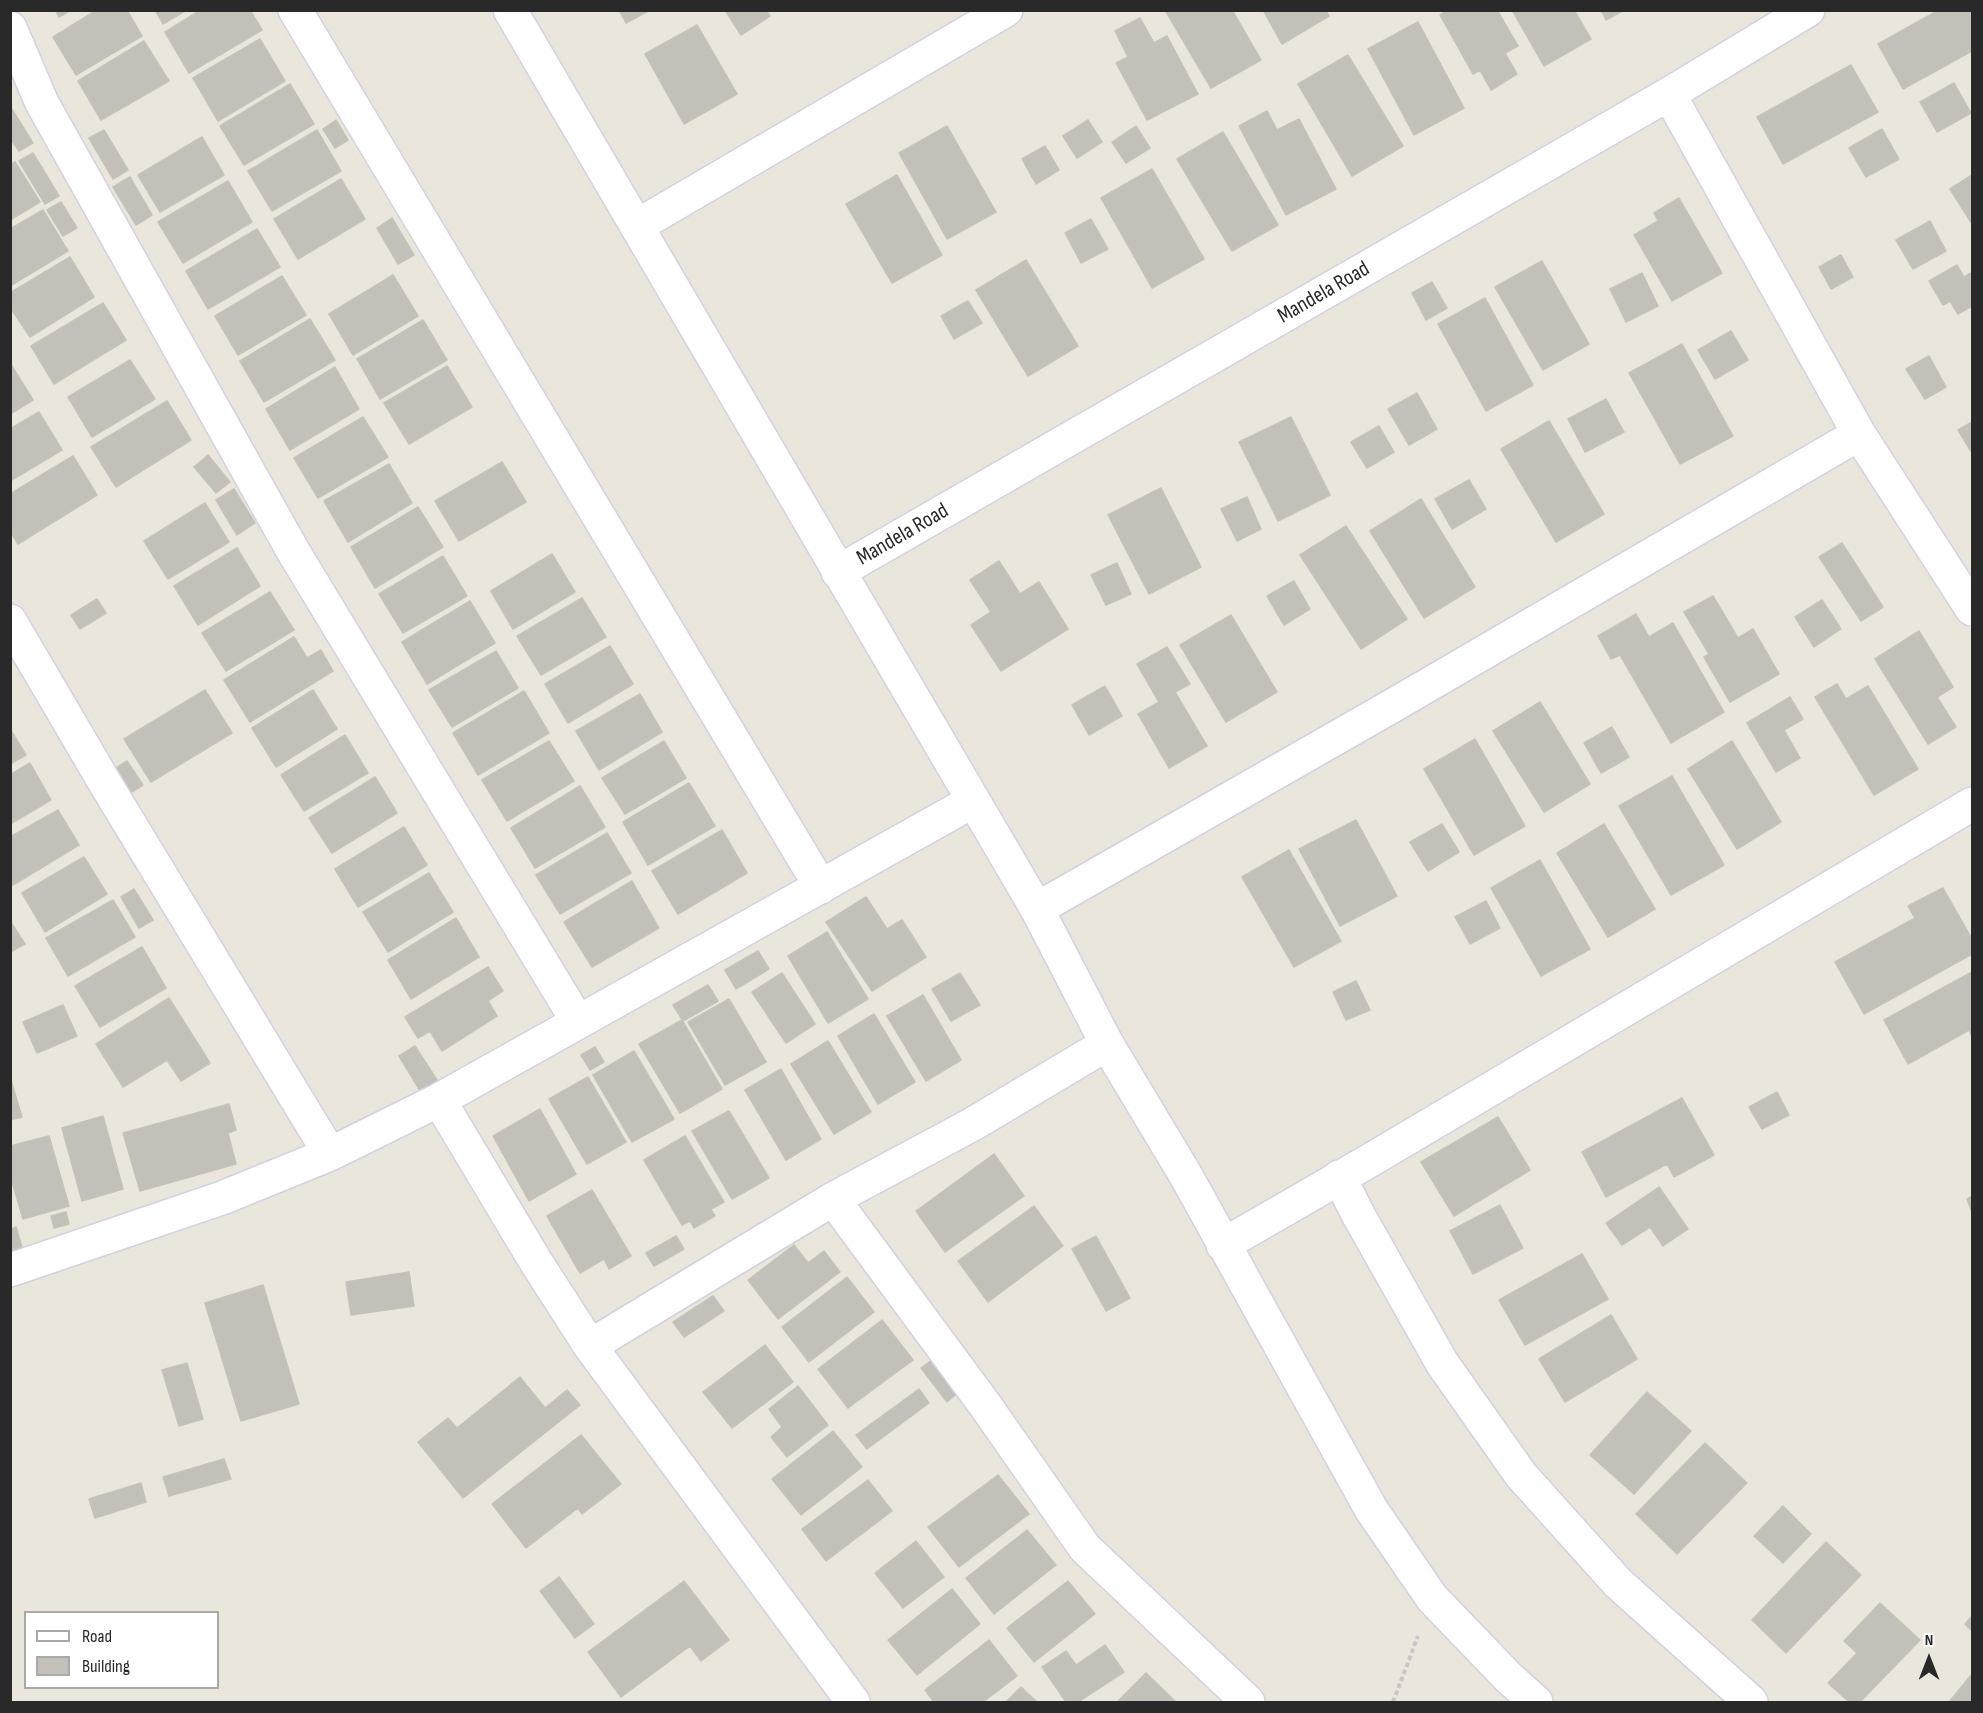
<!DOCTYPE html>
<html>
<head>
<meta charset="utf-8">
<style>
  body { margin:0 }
  #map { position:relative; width:1983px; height:1713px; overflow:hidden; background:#eae6dc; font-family:"Sofia Sans Condensed",sans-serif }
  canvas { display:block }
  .frame { position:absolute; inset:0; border:12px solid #292929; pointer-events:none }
  .legend { position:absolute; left:24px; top:1611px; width:195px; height:78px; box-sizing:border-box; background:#fff; border:2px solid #a9a9a9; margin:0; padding:8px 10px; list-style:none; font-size:18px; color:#292929 }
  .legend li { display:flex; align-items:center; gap:12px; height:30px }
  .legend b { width:30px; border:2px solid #a9a9a9 }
  .north { position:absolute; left:1899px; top:1629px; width:60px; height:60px; -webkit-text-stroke:4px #fff; paint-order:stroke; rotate:0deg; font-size:16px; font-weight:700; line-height:24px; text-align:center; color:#292929 }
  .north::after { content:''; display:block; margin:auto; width:21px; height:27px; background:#292929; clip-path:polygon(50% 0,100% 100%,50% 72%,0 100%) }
</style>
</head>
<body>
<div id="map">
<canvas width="1983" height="1713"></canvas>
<div class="frame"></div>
<ul class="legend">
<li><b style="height:8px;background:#fff"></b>Road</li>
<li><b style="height:16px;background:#c2c0b8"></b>Building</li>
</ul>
<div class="north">N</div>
</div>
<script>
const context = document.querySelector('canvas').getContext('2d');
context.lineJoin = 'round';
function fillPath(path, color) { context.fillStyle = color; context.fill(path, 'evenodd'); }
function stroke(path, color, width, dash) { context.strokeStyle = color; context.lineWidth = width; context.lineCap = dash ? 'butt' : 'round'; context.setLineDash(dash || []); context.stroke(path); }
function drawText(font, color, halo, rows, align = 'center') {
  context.font = font + ' "Sofia Sans Condensed",sans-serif'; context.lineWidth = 5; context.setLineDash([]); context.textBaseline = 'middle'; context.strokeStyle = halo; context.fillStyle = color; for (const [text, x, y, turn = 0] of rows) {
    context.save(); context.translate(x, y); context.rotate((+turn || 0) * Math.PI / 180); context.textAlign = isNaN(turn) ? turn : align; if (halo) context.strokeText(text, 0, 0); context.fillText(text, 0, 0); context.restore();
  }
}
const building = new Path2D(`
  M55,10H71L59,17Z
  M97,10H127L142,36L76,75L53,37Z
  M155,10H187L163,24Z
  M201,10H250L262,30L189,73L165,32Z
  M619,10H650L626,23Z
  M725,10H766L770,16L741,35Z
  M1165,10H1232L1261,60L1211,88Z
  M1263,10H1326L1329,16L1282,44Z
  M1447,10H1497L1518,46L1505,53L1517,74L1491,90L1480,70L1473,74L1440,15Z
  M1512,10H1574L1591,39L1544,66Z
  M1601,10H1624L1606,20Z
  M1939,10H1972V51L1903,89L1878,44Z
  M1140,18L1154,43L1167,36L1198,94L1147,120L1116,63L1128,57L1115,31Z
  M1418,22L1464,108L1414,135L1368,49Z
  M697,25L737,94L684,124L645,54Z
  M260,39L285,81L218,121L193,78Z
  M144,41L169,81L101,120L78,81Z
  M1348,55L1403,146L1352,176L1298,84Z
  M1851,65L1878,112L1783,164L1757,117Z
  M1954,83L1971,113L1937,132L1920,102Z
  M290,84L314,124L244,165L220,126Z
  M10,106L33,143L19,151L10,138Z
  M1267,111L1277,130L1299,119L1336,189L1286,215L1239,126Z
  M336,120L348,140L335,148L323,129Z
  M1088,120L1102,142L1077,158L1063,136Z
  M947,126L996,212L947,239L899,153Z
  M1136,126L1150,148L1126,163L1112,142Z
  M1882,129L1899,159L1866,177L1849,148Z
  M104,130L128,170L113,179L89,138Z
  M317,130L341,171L272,211L248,171Z
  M1223,132L1278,225L1232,251L1177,159Z
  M202,137L224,175L160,212L138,175Z
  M1045,146L1059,170L1036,184L1022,159Z
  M33,153L59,196L45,204L19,161Z
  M15,162L40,202L10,220V165Z
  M1152,169L1204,259L1152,288L1101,198Z
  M897,175L942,255L892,283L846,204Z
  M1972,175V224L1950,189Z
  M130,177L152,215L136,225L113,187Z
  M341,179L365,219L298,259L274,219Z
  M228,181L252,222L183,263L158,222Z
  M1679,198L1722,273L1672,301L1634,235L1658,221L1654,213Z
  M61,202L77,228L63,236L47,210Z
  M43,210L68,251L10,286V229Z
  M392,218L414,255L398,264L377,228Z
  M1091,219L1108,249L1081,263L1065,233Z
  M1930,221L1946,251L1913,269L1896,240Z
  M257,229L280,267L208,309L186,271Z
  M1841,255L1853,277L1831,289L1819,267Z
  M70,257L94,297L30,337L10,307V293Z
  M1026,260L1078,346L1028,376L976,290Z
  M1542,261L1589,344L1543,370L1495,287Z
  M1957,265L1964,277L1970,273L1972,278V306L1958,314L1950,301L1943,305L1929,281Z
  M1642,273L1658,306L1626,322L1610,289Z
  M393,275L418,316L353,355L329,314Z
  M282,276L306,315L238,355L215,316Z
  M1432,282L1447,308L1426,320L1412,293Z
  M1485,298L1533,385L1486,411L1438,324Z
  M968,301L982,323L954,339L941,316Z
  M103,303L126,340L54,384L31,346Z
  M310,319L335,360L264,402L240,361Z
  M423,320L447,360L380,399L357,359Z
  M1731,331L1748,360L1715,379L1698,350Z
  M1682,344L1733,436L1680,464L1629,373Z
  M1929,356L1946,387L1925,399L1906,369Z
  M130,360L155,399L92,437L68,397Z
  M10,363L33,400L10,414Z
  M447,366L472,407L409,444L384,403Z
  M335,367L359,409L290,450L266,409Z
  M1417,393L1437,429L1409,445L1388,409Z
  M1606,399L1624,432L1585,452L1568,419Z
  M167,401L191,440L116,487L91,447Z
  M39,412L62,450L10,481V429Z
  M363,417L388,457L318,498L294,458Z
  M1291,417L1330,495L1278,521L1239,442Z
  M1549,421L1604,514L1556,542L1501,449Z
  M1972,422V453L1958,430Z
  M1379,426L1394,452L1367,468L1351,442Z
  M208,455L230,482L216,493L194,467Z
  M73,456L97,495L18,544L10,531V494Z
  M502,462L526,502L459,541L435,501Z
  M389,464L412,503L348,542L324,501Z
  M1469,480L1486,509L1452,529L1435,499Z
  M1161,488L1201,567L1149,594L1108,515Z
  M234,489L255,523L237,535L216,500Z
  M1247,497L1261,529L1237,541L1221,509Z
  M1421,499L1475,587L1424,618L1370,531Z
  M205,503L229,542L168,579L144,541Z
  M418,507L443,547L375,588L351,547Z
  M1346,526L1407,619L1361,649L1300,555Z
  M1842,543L1883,607L1861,621L1819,557Z
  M237,548L260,586L198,625L174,586Z
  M552,554L575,592L513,629L491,591Z
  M443,556L467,596L403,633L379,594Z
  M999,561L1020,594L1039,582L1068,629L1001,671L971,625L991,612L970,580Z
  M1117,563L1131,594L1106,605L1091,575Z
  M1294,581L1310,609L1284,625L1267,596Z
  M270,592L294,630L226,671L202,633Z
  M1713,596L1738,638L1753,629L1779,674L1730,702L1704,657L1709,654L1684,612Z
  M582,598L606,637L541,675L517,636Z
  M97,599L106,613L80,629L71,615Z
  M1822,600L1841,629L1814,647L1795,617Z
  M470,601L495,643L427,684L402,642Z
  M1636,614L1649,637L1673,623L1724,712L1671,743L1620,655L1611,659L1598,636Z
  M1231,615L1277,692L1226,722L1180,645Z
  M1919,631L1953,687L1937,697L1956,727L1928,744L1875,659Z
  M294,637L307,658L321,650L333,671L250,722L224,680Z
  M610,646L633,684L568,723L545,684Z
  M1167,647L1190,684L1175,692L1207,746L1169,768L1138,714L1159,702L1137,664Z
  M496,651L518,688L452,727L429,690Z
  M1837,684L1846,699L1868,686L1918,769L1874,795L1815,697Z
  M1105,686L1122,716L1089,735L1072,705Z
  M205,690L232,733L151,782L124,739Z
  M313,690L337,729L276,767L252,728Z
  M524,691L549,733L478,775L453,733Z
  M640,694L662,732L599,770L576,731Z
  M1790,697L1803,719L1784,730L1800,758L1776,772L1747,723Z
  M1540,702L1590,784L1544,812L1493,731Z
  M1612,727L1629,757L1601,773L1584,743Z
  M10,729L26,755L10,764Z
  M345,735L368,773L304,811L281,775Z
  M1475,739L1525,826L1474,855L1424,769Z
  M549,741L574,781L507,821L482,780Z
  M664,741L686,778L625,814L602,778Z
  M1732,741L1781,822L1737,849L1688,769Z
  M127,761L143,785L127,795L111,771Z
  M30,763L51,800L10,824V775Z
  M1672,776L1724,865L1671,895L1619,806Z
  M375,777L397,813L332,853L309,818Z
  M689,783L715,826L648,865L623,822Z
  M580,786L605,827L535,868L511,828Z
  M58,810L79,845L13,885L10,880V837Z
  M1356,820L1397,896L1340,926L1299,849Z
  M1442,824L1459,852L1428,871L1410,842Z
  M1604,824L1655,909L1608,937L1557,853Z
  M404,827L427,865L358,907L335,869Z
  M722,830L747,873L678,914L652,871Z
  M607,833L631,873L560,914L536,875Z
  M1289,850L1341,941L1294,967L1242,877Z
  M84,857L107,894L45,932L22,893Z
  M1540,860L1590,949L1541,976L1491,888Z
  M429,873L453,912L388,952L363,912Z
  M632,881L659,928L592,967L564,922Z
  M1943,888L1972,939V954L1864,1014L1835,962L1915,918L1908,906Z
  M134,889L153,920L139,928L121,897Z
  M866,897L887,929L902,920L926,957L872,991L826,922Z
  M113,900L135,937L68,976L46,938Z
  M1486,901L1500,928L1470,944L1455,917Z
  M456,918L479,957L411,999L388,960Z
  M10,921L25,944L10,952Z
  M827,932L868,999L828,1023L788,956Z
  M142,947L166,988L100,1027L75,986Z
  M758,951L769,969L736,989L725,970Z
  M488,967L503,991L488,1001L497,1016L442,1051L430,1031L418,1038L405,1017Z
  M1972,972V1037L1969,1030L1908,1064L1884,1020Z
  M782,973L815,1024L786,1043L752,992Z
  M960,973L980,1005L951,1021L932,989Z
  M1356,981L1370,1010L1346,1020L1333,992Z
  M708,985L718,1001L683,1021L673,1005Z
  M923,995L961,1060L926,1081L887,1016Z
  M169,998L210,1063L181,1081L167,1060L123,1087L96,1044Z
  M729,999L766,1062L725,1085L688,1022Z
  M63,1005L77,1036L37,1053L23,1022Z
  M874,1014L915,1082L878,1104L838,1036Z
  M682,1020L722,1089L680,1113L639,1044Z
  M828,1041L871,1112L834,1134L791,1064Z
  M415,1046L439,1083L422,1094L399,1056Z
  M595,1047L604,1062L590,1070L581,1055Z
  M634,1051L674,1119L632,1142L593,1075Z
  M781,1069L821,1139L786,1160L745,1090Z
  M10,1077L22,1117L10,1120Z
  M588,1077L626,1142L587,1164L549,1099Z
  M1777,1092L1789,1115L1762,1129L1749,1107Z
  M1682,1098L1714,1155L1674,1177L1667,1164L1606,1197L1582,1152Z
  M229,1104L236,1130L228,1133L236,1164L140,1191L123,1133Z
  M540,1109L576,1174L529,1201L493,1136Z
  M729,1111L769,1178L732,1199L692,1131Z
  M103,1116L123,1189L82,1201L62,1128Z
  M1498,1117L1530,1170L1454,1216L1421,1162Z
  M49,1136L69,1206L23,1219L10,1175V1146Z
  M685,1136L724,1202L711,1209L715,1216L694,1228L690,1221L682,1225L644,1160Z
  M994,1154L1024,1196L945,1252L916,1211Z
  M1659,1187L1688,1229L1663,1246L1650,1227L1622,1245L1606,1223Z
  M592,1190L631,1256L609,1269L604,1259L580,1273L547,1216Z
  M1972,1196V1212L1967,1199Z
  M1500,1205L1523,1248L1473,1274L1450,1231Z
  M1034,1206L1063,1246L988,1302L958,1261Z
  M66,1212L69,1224L54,1228L51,1216Z
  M16,1227L22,1247L10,1250V1229Z
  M676,1236L684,1249L654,1266L646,1253Z
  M1096,1236L1130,1298L1106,1311L1072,1249Z
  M794,1245L808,1263L824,1251L840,1272L778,1319L748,1280Z
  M1582,1254L1608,1299L1525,1345L1499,1300Z
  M409,1272L414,1306L351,1315L346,1282Z
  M847,1277L874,1312L809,1362L782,1327Z
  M263,1285L299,1404L241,1421L205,1303Z
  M713,1296L724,1311L684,1337L673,1322Z
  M1611,1315L1637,1359L1565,1402L1539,1359Z
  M882,1320L913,1360L848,1408L818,1369Z
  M765,1345L793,1382L732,1428L703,1392Z
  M936,1357L961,1390L947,1402L921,1368Z
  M187,1363L203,1419L179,1426L162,1370Z
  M520,1377L545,1408L567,1390L580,1405L463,1498L418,1442L448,1418L457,1428Z
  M798,1386L828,1425L787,1457L771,1437L782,1427L769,1409Z
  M919,1389L929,1403L867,1449L856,1435Z
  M1647,1392L1691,1431L1634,1494L1590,1455Z
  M833,1431L862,1467L801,1515L772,1479Z
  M581,1435L621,1484L582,1514L578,1508L526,1548L492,1504Z
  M1705,1443L1747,1483L1677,1554L1636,1514Z
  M224,1459L231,1479L169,1496L163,1477Z
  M998,1475L1029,1514L959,1567L928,1527Z
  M868,1480L892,1511L826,1561L802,1529Z
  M141,1483L146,1502L95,1518L89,1499Z
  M1783,1506L1811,1534L1783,1563L1754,1536Z
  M1027,1530L1056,1565L994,1614L966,1578Z
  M916,1541L944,1577L903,1608L875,1573Z
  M1826,1542L1861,1575L1786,1653L1752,1620Z
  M559,1577L594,1624L575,1638L540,1591Z
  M684,1581L729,1640L701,1661L690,1646L621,1697L588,1652Z
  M1068,1581L1095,1614L1034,1662L1007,1628Z
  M952,1589L980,1624L917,1675L888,1640Z
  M1880,1603L1920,1640L1860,1702H1849L1828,1683L1857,1653L1844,1641Z
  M1972,1616V1631L1965,1624Z
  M989,1640L1017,1676L983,1702H934L925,1690Z
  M1105,1645L1124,1672L1078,1702H1066L1042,1667L1066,1651L1076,1665Z
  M1146,1673L1176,1702H1117Z
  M1972,1674V1702H1949Z
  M1021,1687L1037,1702H1006Z`);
fillPath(building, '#c2c0b8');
stroke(building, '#c5c2b6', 1.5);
const street = new Path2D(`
  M295,10L821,887
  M10,28L42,103L293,551L578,1022
  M1669,94L1859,434L1972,609
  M637,226L1006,10
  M838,572L1669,94L1808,10
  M10,621L105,783L330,1154
  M1037,909L1392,706L1859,434
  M439,1100L536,1262L590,1346L853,1702
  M1339,1177L1359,1216L1442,1363L1521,1475L1618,1583L1751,1702
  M833,1199L985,1405L1085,1548L1248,1702
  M1223,1245L1374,1158L1972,804
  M10,1270L222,1198L330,1154L439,1100L973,801
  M590,1346L833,1199L973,1124L1107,1044`);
const secondary = new Path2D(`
  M510,10L1037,909L1107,1044L1185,1174L1371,1509L1432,1598L1509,1678L1536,1702`);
stroke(street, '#d1d2e0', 36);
stroke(secondary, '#d1d2e0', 36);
stroke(new Path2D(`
  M1393,1702L1418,1636`), '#c7c7c7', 4, [4.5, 3]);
stroke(street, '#fff', 33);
stroke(secondary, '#fff', 33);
drawText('22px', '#292929', '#fff', [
  ["Mandela Road",1324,293,-30],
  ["Mandela Road",903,535,-30]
]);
</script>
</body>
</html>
